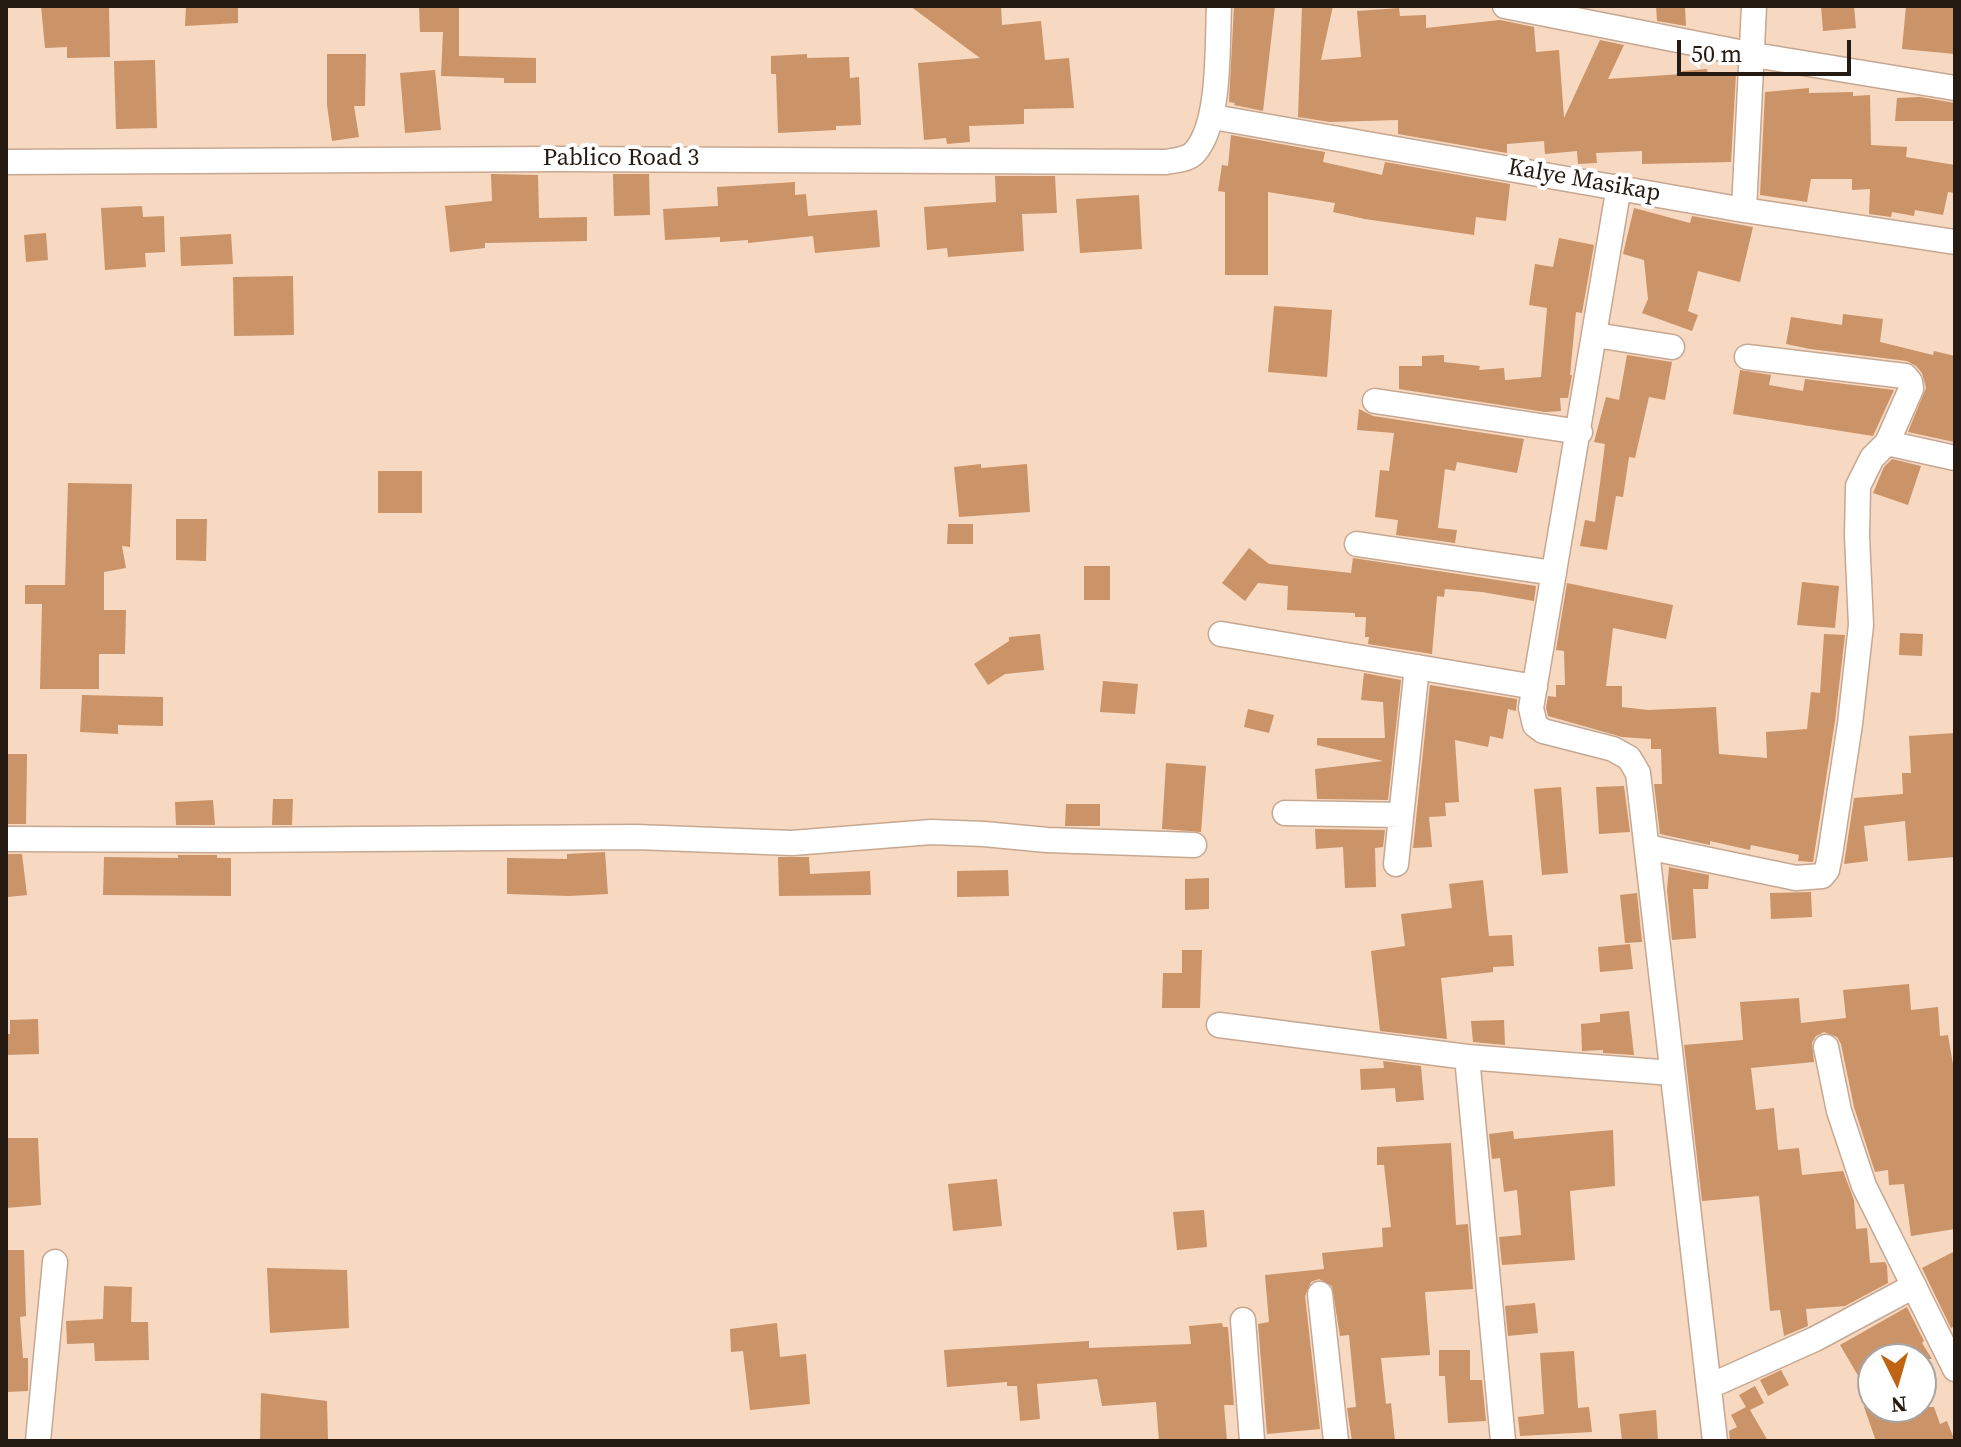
<!DOCTYPE html>
<html>
<head>
<meta charset="utf-8">
<style>
  body { margin:0 }
  #map { position:relative; width:1961px; height:1447px; overflow:hidden; background:#f7d8c1; font-family:"Source Serif 4",serif }
  canvas { display:block }
  .frame { position:absolute; inset:0; border:8px solid #261b13; pointer-events:none }
  .north { position:absolute; left:1857px; top:1343px; width:80px; height:80px; box-sizing:border-box; background:#fff; border:2px solid #a8a4a1; border-radius:50%; rotate:175deg; font-size:22px; font-weight:700; line-height:32px; text-align:center; color:#261b13 }
  .north::after { content:''; display:block; margin:auto; width:28px; height:36px; background:#c06312; clip-path:polygon(50% 0,100% 100%,50% 72%,0 100%) }
  .scale { position:absolute; left:1677px; top:40px; width:174px; height:36px; box-sizing:border-box; border:4px solid #261b13; border-top:0; padding-left:10px; font-size:24px; line-height:28px; white-space:nowrap; color:#261b13; -webkit-text-stroke:6px #fff; paint-order:stroke }
</style>
</head>
<body>
<div id="map">
<canvas width="1961" height="1447"></canvas>
<div class="frame"></div>
<div class="north">N</div>
<div class="scale">50 m</div>
</div>
<script>
const context = document.querySelector('canvas').getContext('2d');
context.lineJoin = 'round';
function fillPath(path, color) { context.fillStyle = color; context.fill(path, 'evenodd'); }
function stroke(path, color, width, dash) { context.strokeStyle = color; context.lineWidth = width; context.lineCap = dash ? 'butt' : 'round'; context.setLineDash(dash || []); context.stroke(path); }
function drawText(font, color, halo, rows, align = 'center') {
  context.font = font + ' "Source Serif 4",serif'; context.lineWidth = 8; context.setLineDash([]); context.textBaseline = 'middle'; context.strokeStyle = halo; context.fillStyle = color; for (const [text, x, y, turn = 0] of rows) {
    context.save(); context.translate(x, y); context.rotate((+turn || 0) * Math.PI / 180); context.textAlign = isNaN(turn) ? turn : align; if (halo) context.strokeText(text, 0, 0); context.fillText(text, 0, 0); context.restore();
  }
}
fillPath(new Path2D(`
  M41,6H109L110,57L67,58V47L45,48Z
  M186,6H238V23L185,26Z
  M419,6H459V56L536,58V83H504V78L441,76L443,32H420Z
  M910,6H1001L1002,25L1041,21L1045,60L1069,58L1074,108L1024,109V124L969,126L970,142L947,144L946,138L924,140L918,63L980,58Z
  M1234,6H1275L1263,111L1234,105L1235,103L1229,102Z
  M1302,6H1333L1321,60L1361,57L1357,11L1399,8L1400,16L1426,15V28L1500,20L1534,27L1536,52L1559,50L1564,118L1600,40L1624,45L1608,79L1682,74V71L1707,69L1708,76L1736,74L1731,162L1642,164V151L1596,153L1597,163L1578,164L1577,151L1545,154L1544,141L1507,144V153L1398,134V120L1330,122L1298,117Z
  M1656,6H1685L1686,26L1657,21Z
  M1821,6H1854L1856,28L1823,31Z
  M1906,6L1955,7V54L1902,49Z
  M327,54H366L365,106H354L359,137L332,141L327,105Z
  M807,54V58L849,57L850,78L859,77L861,125L836,126V130L778,133L776,74H771V56Z
  M155,60L157,128L116,129L114,61Z
  M435,70L441,130L405,133L400,73Z
  M1809,88V93L1853,92V96L1870,95L1871,145L1907,147L1906,157L1955,165V193L1948,192L1943,215L1915,210L1914,216L1892,212L1891,217L1869,214L1870,189L1852,190V179H1811L1807,202L1760,195L1765,92Z
  M1920,97L1955,103V121H1895L1897,98Z
  M1231,135L1325,152L1323,162L1382,175L1385,162L1510,184L1506,221L1476,217L1474,235L1365,219L1333,212L1335,203L1268,192V275H1225V192L1218,191L1222,165L1228,166Z
  M491,174L538,175L539,218L587,217V241L485,243V248L450,252L445,206L492,201Z
  M613,174H649L650,215L614,216Z
  M995,176H1055L1057,213L1022,214L1024,251L948,257L947,248L927,250L924,207L996,202Z
  M795,182V195L806,194L808,216L877,210L880,247L815,253L813,236L748,243V240L720,242V237L665,240L663,209L718,206L717,187Z
  M1139,195L1142,249L1080,253L1076,199Z
  M142,206L143,217L164,216L165,252L145,253L146,267L105,270L101,208Z
  M1634,208L1690,223L1692,216L1753,227L1740,282L1698,271L1688,311L1698,315L1692,331L1642,313L1648,299L1644,260L1623,254Z
  M46,233L48,260L26,262L24,235Z
  M231,234L233,264L181,266L180,237Z
  M1559,238L1594,245L1582,313L1576,312L1570,375H1572L1568,398H1560L1561,411L1545,412L1399,389V366H1422V356L1444,355V362L1480,366L1479,370L1504,368L1505,380L1541,377L1547,308L1529,305L1535,264L1553,267Z
  M293,276L294,335L234,336L233,277Z
  M1274,306L1332,310L1327,377L1268,372Z
  M1843,314L1883,319L1880,342L1933,355L1934,351L1955,356L1954,442L1908,432L1926,388L1922,373L1916,366L1907,361L1810,349L1786,344L1791,317L1842,325Z
  M1627,355L1672,362L1665,400L1649,397L1635,458L1629,457L1623,497L1616,496L1607,550L1580,546L1585,520L1595,522L1605,444L1594,442L1606,397L1619,400Z
  M1740,370L1771,375L1769,385L1803,391L1805,379L1894,390L1873,436L1733,414Z
  M1359,409L1373,416L1524,439L1517,473L1457,462L1455,471L1445,469L1438,528L1457,530L1455,543L1396,535L1398,520L1375,517L1380,470L1389,471L1394,433L1357,430Z
  M1892,459L1921,466L1908,505L1873,493L1884,467Z
  M981,464V468L1027,464L1030,512L959,517L954,467Z
  M378,471H422V513H378Z
  M68,483L132,484L130,547L122,546L126,568L104,572V610H126L125,654H99V689H40L42,604H25V585H65Z
  M176,519H207L206,561L176,560Z
  M948,524H973V544H947Z
  M1249,548L1269,564L1351,573L1353,558L1536,586L1534,601L1482,592L1445,589L1444,597L1437,596L1432,654L1368,644L1369,637H1365L1366,617H1355V613L1287,610L1288,586L1258,583L1245,601L1222,583Z
  M1084,566H1110V600H1084Z
  M1802,582L1839,586L1835,628L1797,625Z
  M1567,583L1673,605L1666,639L1613,628L1606,686H1622V707L1648,710L1716,707L1719,754L1767,758L1766,732L1807,729L1811,692L1820,693L1824,634L1845,635L1835,721L1813,862L1798,861L1799,855L1751,845L1750,850L1710,841V845L1660,834L1654,784H1662L1661,749H1651V739L1622,737L1548,716L1546,708L1548,696L1556,697V685H1565L1564,651L1556,650Z
  M1900,633L1923,634L1922,656L1899,655Z
  M1040,634L1044,670L1005,674L988,685L974,664L1009,641V637Z
  M1364,673L1401,680L1388,800L1317,799L1315,769L1383,761L1317,745V738H1385L1383,702L1361,700Z
  M1103,681L1138,684L1135,714L1100,712Z
  M1430,685L1517,699L1516,711L1508,709L1503,739L1490,736L1488,747L1455,740L1459,802L1445,803L1446,816L1429,817L1432,847L1413,848Z
  M82,695L163,697V726L118,725V734L80,732Z
  M1248,709L1274,715L1269,733L1244,727Z
  M1955,733V857L1908,861L1905,821L1864,826L1868,861L1844,864L1854,798L1903,794L1902,773H1911L1909,736Z
  M6,754H27L26,824H6Z
  M1166,763L1206,766L1201,832L1162,829Z
  M1624,786L1630,832L1599,834L1596,787Z
  M1561,787L1568,873L1542,875L1534,789Z
  M273,799H293L292,825H272Z
  M213,800L215,825H176L175,802Z
  M1066,804H1100V826H1065Z
  M1315,829L1385,830L1383,847L1375,848L1376,887L1345,888L1343,847L1316,849Z
  M605,852L608,894L569,896L507,894V858L567,859V854Z
  M6,854H22L27,895L8,897Z
  M178,855H217V858H231V896L103,895L104,857L178,858Z
  M778,857H809L810,874L870,871L871,895L779,896Z
  M1669,867L1709,875L1708,889H1693L1696,938L1672,940L1667,890Z
  M1008,870L1009,896L957,897V871Z
  M1209,878V909L1185,910V879Z
  M1483,880L1489,936L1512,935L1514,966L1493,967V972L1441,978L1447,1039L1380,1031L1371,951L1405,946L1401,914L1452,908L1449,884Z
  M1811,892L1812,917L1771,919L1770,893Z
  M1637,893L1642,942L1625,943L1620,895Z
  M1630,944L1633,969L1600,972L1598,947Z
  M1182,950H1202L1200,1008H1162L1163,973H1182Z
  M1909,984L1911,1010L1938,1007L1940,1036L1948,1035L1955,1076V1229L1911,1236L1904,1184L1889,1185L1888,1170L1875,1172L1854,1107L1841,1044L1837,1037L1824,1032L1816,1036L1812,1043L1814,1062L1751,1068L1756,1110L1774,1108L1778,1150L1799,1148L1802,1175L1843,1171L1854,1200L1856,1229L1867,1228L1870,1263L1885,1262L1887,1266L1888,1283L1845,1306L1806,1309L1808,1326L1784,1336L1780,1310L1770,1311L1759,1196L1702,1201L1684,1045L1743,1040L1740,1002L1799,998L1801,1023L1846,1018L1843,990Z
  M1629,1011L1634,1055L1603,1053V1050L1582,1051L1581,1024L1600,1022V1014Z
  M38,1019L39,1054L6,1055V1034H10V1020Z
  M1504,1020L1505,1045L1473,1042L1471,1021Z
  M1383,1061L1421,1066L1424,1100L1396,1102L1395,1088L1361,1090L1360,1069L1384,1068Z
  M1613,1130L1615,1186L1570,1191L1575,1260L1502,1265L1499,1237L1521,1235L1517,1190L1504,1192L1500,1158L1492,1159L1489,1134L1513,1131L1514,1139Z
  M6,1138H38L41,1205L6,1208Z
  M1451,1143L1456,1225L1468,1224L1473,1289L1425,1292L1430,1355L1381,1358L1386,1404L1391,1403L1395,1441H1352L1347,1408L1356,1407L1349,1335L1340,1336L1332,1286L1319,1279L1311,1282L1305,1296L1320,1429L1267,1434L1258,1324L1269,1322L1265,1275L1324,1269L1322,1253L1383,1247L1382,1228L1391,1227L1384,1165H1377V1147Z
  M997,1179L1002,1226L953,1231L948,1184Z
  M1204,1210L1207,1247L1177,1250L1173,1212Z
  M6,1250H24L26,1316L20,1317L23,1358H28V1391L6,1392Z
  M1955,1251V1326L1951,1328L1922,1268Z
  M267,1268L347,1270L349,1328L270,1333Z
  M104,1286L132,1287L131,1322H148L149,1360L95,1361L94,1343L67,1344L66,1321L103,1319Z
  M1535,1303L1538,1333L1508,1336L1505,1306Z
  M1907,1307L1924,1341L1922,1343L1932,1359H1873V1401L1840,1345Z
  M777,1323L780,1357L806,1354L810,1404L750,1410L743,1351L731,1352L730,1329Z
  M1222,1323L1223,1327H1228L1234,1405H1224L1227,1441H1159L1156,1402L1102,1406L1097,1379L1037,1384L1040,1419L1020,1421L1017,1386H1007V1382L947,1387L944,1350L1089,1341V1348L1191,1344L1189,1326Z
  M1439,1350H1470V1380H1482L1486,1421L1448,1423L1445,1376H1439Z
  M1574,1351L1578,1408L1589,1407L1592,1432L1520,1436L1518,1417L1544,1414L1540,1353Z
  M1781,1370L1789,1385L1768,1396L1760,1380Z
  M1755,1386L1764,1403L1750,1410L1768,1441H1730L1729,1431L1737,1427L1731,1415L1746,1407L1739,1395Z
  M261,1393L327,1401L328,1441H260Z
  M1864,1407H1934L1940,1424L1947,1421L1955,1441H1876Z
  M1656,1410L1658,1441H1622L1619,1414Z`), '#ca9368');
const street = new Path2D(`
  M1505,6L1754,55L1955,88
  M1213,117L1744,210L1955,242
  M6,162L557,159L1166,162C1176,160 1188,160 1195,152C1221,123 1217,44 1219,6
  M1619,186L1531,708L1535,725L1543,731L1613,749L1629,758L1638,773L1715,1441
  M1744,210L1754,6
  M1595,335L1672,347
  M1375,401L1580,432
  M1887,443L1955,458
  M1357,544L1554,573
  M1221,634L1535,687
  M1285,813L1400,815
  M6,839L232,840L636,837L792,843L931,832L984,834L1047,840L1194,845
  M1647,847L1796,878L1822,876L1827,870L1830,855L1850,724L1861,625L1857,536L1858,486L1872,458L1887,443L1911,389L1910,382L1905,376L1747,357
  M1396,864L1417,667
  M1219,1025L1467,1057L1672,1073
  M1826,1047L1839,1111L1864,1186L1955,1369
  M1467,1057L1503,1441
  M1320,1294L1336,1441
  M1243,1320L1252,1441
  M1710,1386L1815,1339L1914,1286
  M38,1441L55,1262`);
stroke(street, '#c6a892', 27);
stroke(street, '#fff', 24);
drawText('24px', '#261b13', '#fff', [
  ["Pablico Road 3",621,159],
  ["Kalye Masikap",1584,181,10]
]);
</script>
</body>
</html>
